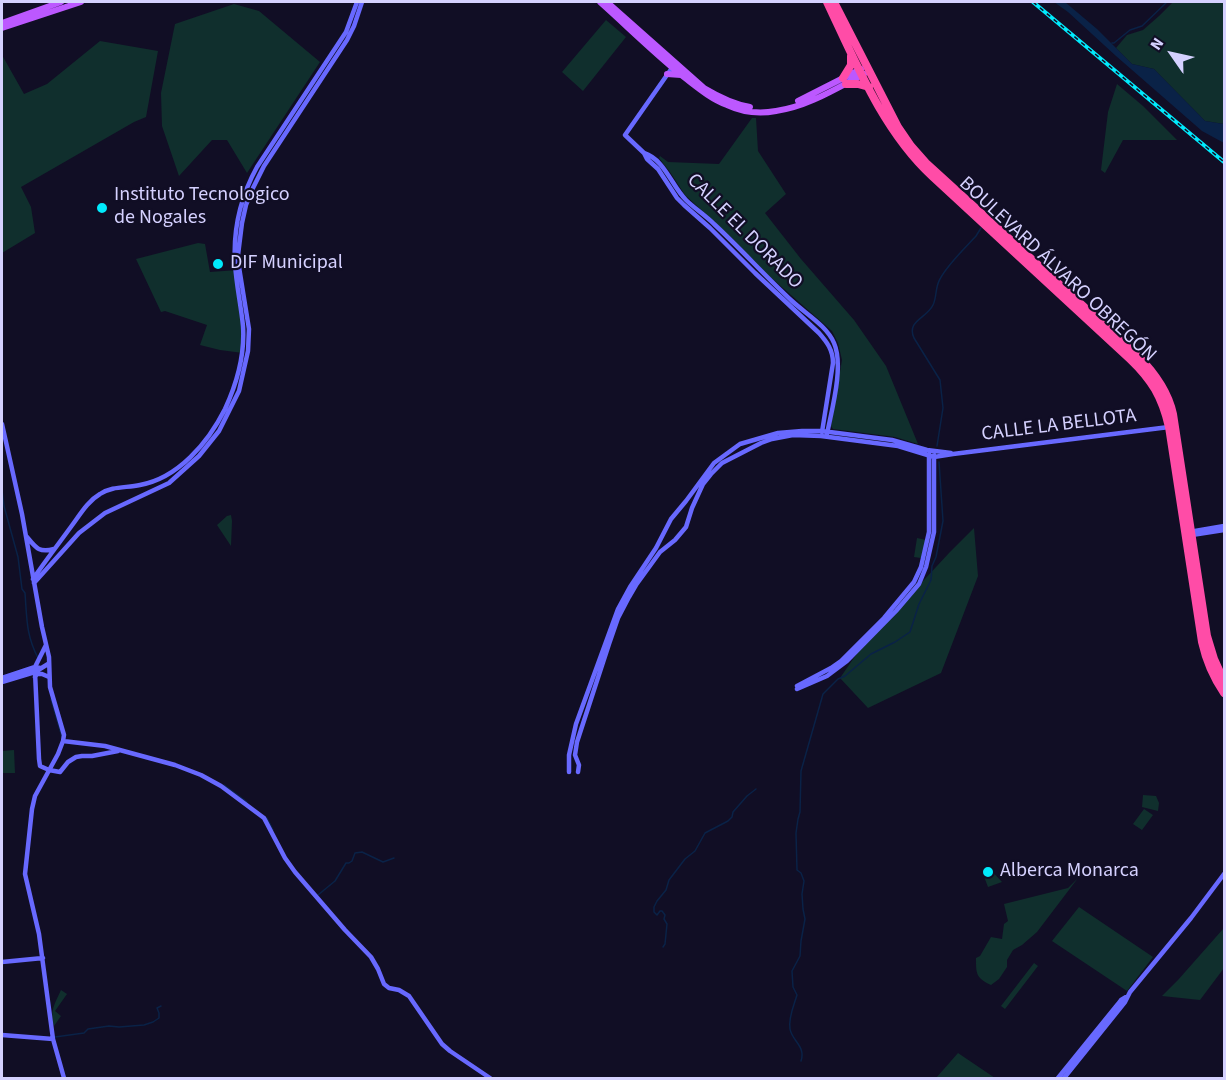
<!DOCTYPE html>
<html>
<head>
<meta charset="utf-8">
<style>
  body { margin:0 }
  #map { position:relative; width:1226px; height:1080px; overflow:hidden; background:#110e25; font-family:"Source Sans 3",sans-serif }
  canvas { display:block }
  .frame { position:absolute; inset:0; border:3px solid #d5d1ff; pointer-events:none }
  .north { position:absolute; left:1142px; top:24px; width:60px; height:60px; -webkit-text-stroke:4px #110e25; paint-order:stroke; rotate:304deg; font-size:16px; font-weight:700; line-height:24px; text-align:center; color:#d5d1ff }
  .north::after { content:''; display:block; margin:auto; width:21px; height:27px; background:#d5d1ff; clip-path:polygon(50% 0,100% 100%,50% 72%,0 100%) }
</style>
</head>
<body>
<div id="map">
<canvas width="1226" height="1080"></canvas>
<div class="frame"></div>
<div class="north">N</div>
</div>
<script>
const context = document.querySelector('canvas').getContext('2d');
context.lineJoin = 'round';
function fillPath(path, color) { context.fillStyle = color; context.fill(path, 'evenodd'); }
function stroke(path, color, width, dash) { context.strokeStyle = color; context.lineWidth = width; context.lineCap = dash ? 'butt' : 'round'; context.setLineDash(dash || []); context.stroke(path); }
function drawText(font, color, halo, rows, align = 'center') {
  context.font = font + ' "Source Sans 3",sans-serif'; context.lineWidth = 4.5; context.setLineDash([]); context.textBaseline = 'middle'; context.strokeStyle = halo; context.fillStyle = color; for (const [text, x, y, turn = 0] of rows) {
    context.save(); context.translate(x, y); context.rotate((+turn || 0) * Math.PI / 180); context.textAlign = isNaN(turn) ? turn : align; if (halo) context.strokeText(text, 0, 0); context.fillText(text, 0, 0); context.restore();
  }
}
fillPath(new Path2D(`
  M1173,2H1224V124L1205,121L1154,69L1132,64L1116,48L1127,35L1143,30L1159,16Z
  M234,4L259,11L320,62L247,173L227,140H212L179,176L162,126L161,93L175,24Z
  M606,20L626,37L583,91L562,72Z
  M100,41L158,51L146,117L134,122L21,187L31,207L35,233L2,253V55L24,94L47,84Z
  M1117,84L1143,106L1177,140H1123L1105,173L1101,170L1108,112Z
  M752,118H756L758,151L786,194L765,213L801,259L854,320L886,366L918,444L895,437L833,429L831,426L842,360L838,343L832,331L767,274L732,238L685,195L670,172L659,158L660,156L668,162L719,164Z
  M198,243L205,244L210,272L238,270L243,353L220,350L200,345L207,325L165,311L161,312L136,259Z
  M231,515L232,521L231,546L217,525L227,516Z
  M974,528L978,576L941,673L868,708L840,678L860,649L949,553Z
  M917,538L926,540L921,558L914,557Z
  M14,750L15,773H2V751Z
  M1143,795L1156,796L1159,803L1158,811L1142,807Z
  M1144,809L1153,815L1142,830L1133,824Z
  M988,867L1002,882L988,887L983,874L984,870Z
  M1078,878L1037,932L1022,945L1013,950L1007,960V967L999,979L991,985C976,978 976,974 976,958L980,956L991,937L1002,939L1004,924L1008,921L1004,904L1068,888Z
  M1079,907L1153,957L1127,991L1052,941Z
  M1224,922V968L1200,1000L1162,996L1178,980L1223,929Z
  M1034,963L1038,966L1005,1009L1001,1006Z
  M61,990L67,994L55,1011L61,1016L54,1026C49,1012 55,1003 61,990Z
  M958,1053L995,1078H936Z`), '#102f2d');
fillPath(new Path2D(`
  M1054,2H1065L1097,29L1132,64L1154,69L1205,121L1224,124V143L1202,131L1116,56L1068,12Z`), '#0a2247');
stroke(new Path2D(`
  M1112,43H1114L1130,30L1142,26L1167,2
  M937,446L943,408L940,380L914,338C906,321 927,318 933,305C937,297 935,287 940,279C947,265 966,247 976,236L981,228
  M2,490L4,506L18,557L22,589L25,593C27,619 26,635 38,658
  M51,699L62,737
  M224,785L247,802
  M267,818L273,830
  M318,895L335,881L346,863H349L352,861L355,853L362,852L383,862L394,858
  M663,947L665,944L667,924L664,919L665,915L662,911H660L657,915L654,912V907L657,901L666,890L669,880L685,859L695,851L705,833L728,821L732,817L733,812L747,796L756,789
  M55,1037L84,1033L88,1029L109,1026L119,1027L144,1025L153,1022L159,1018V1013L157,1008L161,1006
  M801,1061C806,1046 792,1041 790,1029C788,1018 794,1005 797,995L793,987L792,971L800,956L801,941L805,919L803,909L802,894L804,881L801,873L797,870L796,833L798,819L800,812L801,771L823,694L838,679L845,676L871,654L895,642L910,632L919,604L931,580L932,566L936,557L943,521L939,462`), '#0a2247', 1.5);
stroke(new Path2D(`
  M674,65L625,135L644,153L647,159L658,169L677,198L684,205L710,228L755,273L819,333C827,342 833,350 833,363L822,432
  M644,153C665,160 671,185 686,200C694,208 705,215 714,224C741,249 765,276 792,301C806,314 827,326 834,343C844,366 832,409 827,434
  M2,424L22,514L42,627L49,657L50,687L64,735L63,741L58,754L35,796L32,809L25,874L39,934L53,1039L64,1078
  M1189,532L1224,526
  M1192,535L1224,530
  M27,537C36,548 39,553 54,549
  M33,579C46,560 60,542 73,524C81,513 88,501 100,494C112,486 126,488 140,485C178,478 208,443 225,409C237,383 245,355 243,326C241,305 236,284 235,263C233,229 241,196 257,167L346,32L357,2
  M34,583L79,533L105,513L169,483L199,456L219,431L239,391L248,351L249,329L239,267L238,255L242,223L246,205L253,188L264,166L347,40L354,26L362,2
  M40,668L35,667V672L39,759L40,766L49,770L60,772L68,762L76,757L82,756H92L118,751
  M35,677L37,674H42L49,677
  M2,678L35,667L46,645
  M2,682L35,672L48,664
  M797,686L831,668L841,661L884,618L914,582L921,567L929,532V453
  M797,689L827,676L847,661L896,611L919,584L926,567L934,532V455
  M63,741L105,746L175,765L201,775L221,786L264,818L285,858L295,872L345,930L371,957L378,969L384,984L389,988L399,990L409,996L442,1044L450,1051L490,1078
  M569,772V755L576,724L618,609L630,587L656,548L671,519L686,501L714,463L740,444L778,433L802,431H822L892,440L927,450L951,453
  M578,772L579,765L575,755L577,742L609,644L618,618L629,597L636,585L660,552L675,540L686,527L692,508L703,484L711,474L722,463L761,443L772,439L793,435L821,436L898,446L934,457L953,454L1169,427
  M2,962L43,958
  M2,1035L53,1039
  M1058,1078L1118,1004L1121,1000L1126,997
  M1064,1078L1125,1002L1130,992L1191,918L1224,874`), '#6869ff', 4.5);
stroke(new Path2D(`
  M600,2C628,27 655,54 685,78C698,88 711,99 727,105C742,112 760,114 776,111C807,107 837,88 864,74
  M607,2L704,88C719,97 733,104 750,107
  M2,23L61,2
  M2,28L81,2
  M667,74L681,75
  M798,101L861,69`), '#bc58ff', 6);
stroke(new Path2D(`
  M827,2C855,61 883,131 932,176L1130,359C1152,380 1162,397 1169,427L1202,642C1206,660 1213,677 1224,693
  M834,2L898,127L911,146L926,163L1138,356C1155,373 1168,391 1173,414L1207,636L1214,659L1224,681
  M843,78L851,65V56
  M846,84H858L869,87`), '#ff4ca7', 8);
const rail = new Path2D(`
  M1033,2L1224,162`);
stroke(rail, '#00eafc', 4);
stroke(rail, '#110e25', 1.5, [4.5]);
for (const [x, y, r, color] of [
  [102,208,6,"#00eafc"],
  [218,264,6,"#00eafc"],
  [988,872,6,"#00eafc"]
]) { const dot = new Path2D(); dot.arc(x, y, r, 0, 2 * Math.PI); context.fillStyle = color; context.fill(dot); stroke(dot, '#110e25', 2); }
drawText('20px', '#d5d1ff', '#110e25', [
  ["Instituto Tecnologico",114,196],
  ["de Nogales",114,219],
  ["DIF Municipal",230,264],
  ["Alberca Monarca",1000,872]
], 'left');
drawText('20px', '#d5d1ff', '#110e25', [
  ["CALLE EL DORADO",744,232,45],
  ["BOULEVARD ÁLVARO OBREGÓN",1057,270,43],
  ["CALLE LA BELLOTA",1059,426,-7]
]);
</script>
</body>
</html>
